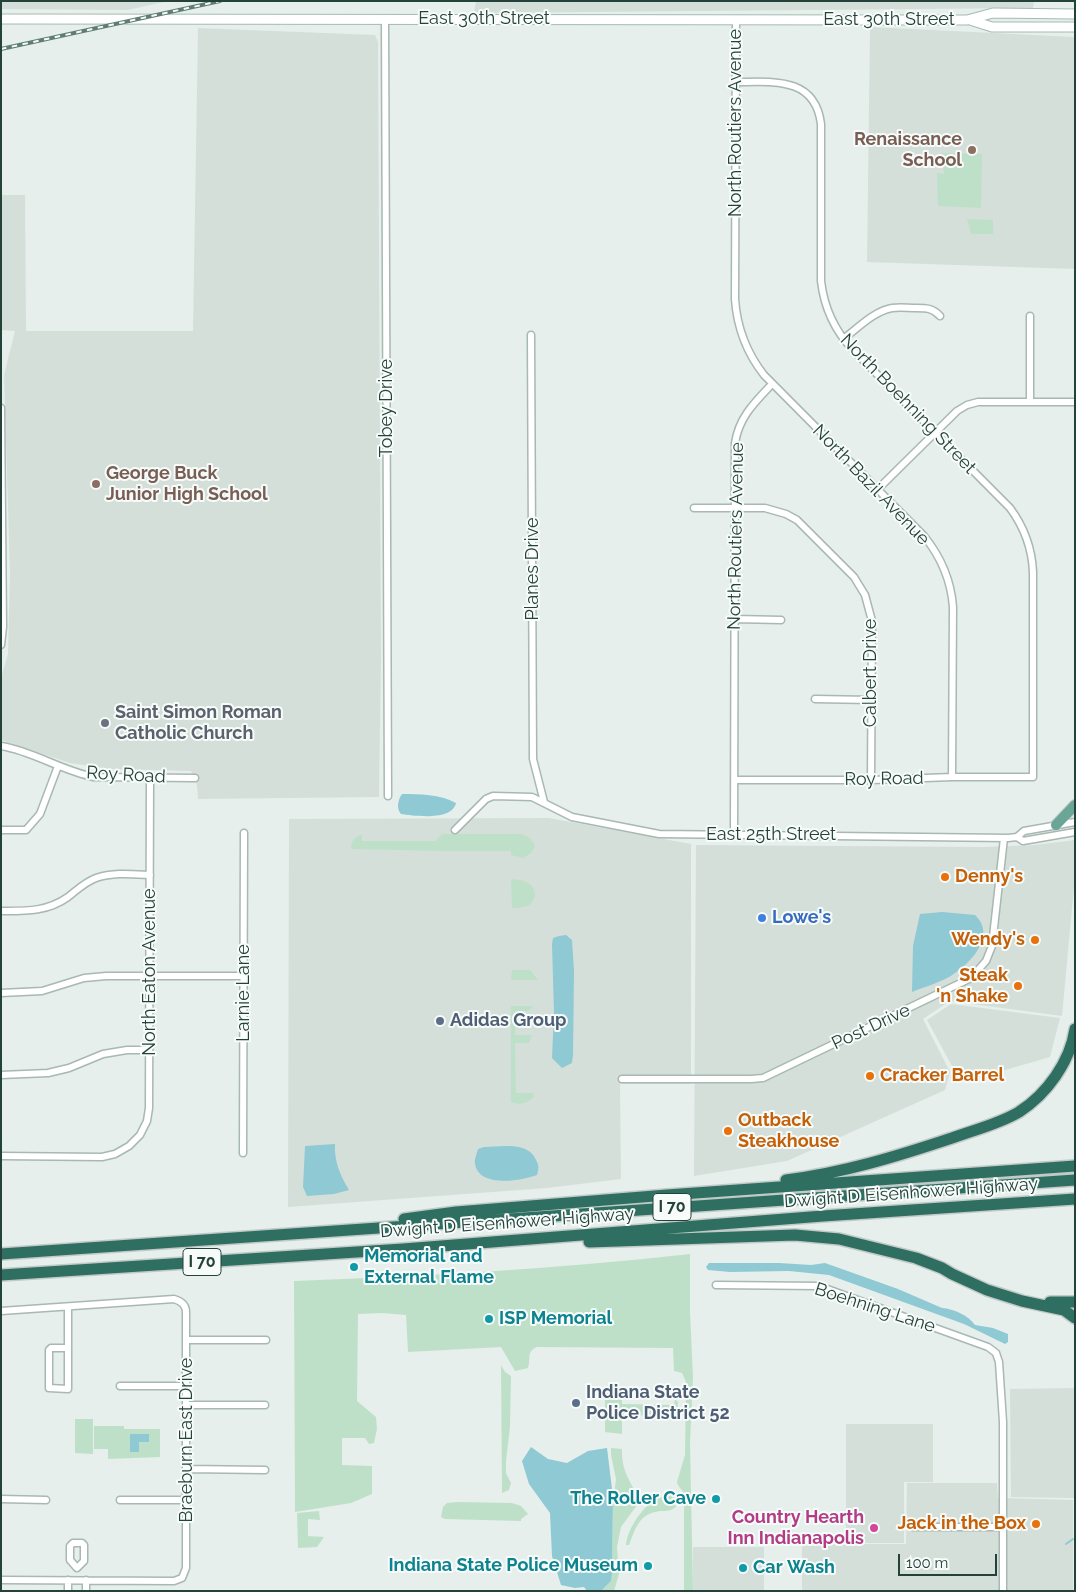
<!DOCTYPE html>
<html>
<head>
<meta charset="utf-8">
<style>
  body { margin:0 }
  #map { position:relative; width:1076px; height:1592px; overflow:hidden; background:#e6efeb; font-family:Raleway,sans-serif }
  canvas { display:block }
  .frame { position:absolute; inset:0; border:2px solid #24423a; pointer-events:none }
  .scale { position:absolute; left:898px; top:1554px; width:99px; height:22px; box-sizing:border-box; border:2px solid #24423a; border-top:0; padding-left:6px; font-size:15px; line-height:18px; white-space:nowrap; color:#24423a; -webkit-text-stroke:4px #f7fbf9; paint-order:stroke }
</style>
</head>
<body>
<div id="map">
<canvas width="1076" height="1592"></canvas>
<div class="frame"></div>
<div class="scale">100 m</div>
</div>
<script>
const context = document.querySelector('canvas').getContext('2d');
context.lineJoin = 'round';
function fillPath(path, color) { context.fillStyle = color; context.fill(path, 'evenodd'); }
function stroke(path, color, width, dash) { context.strokeStyle = color; context.lineWidth = width; context.lineCap = dash ? 'butt' : 'round'; context.setLineDash(dash || []); context.stroke(path); }
function drawText(font, color, halo, rows, align = 'center') {
  context.font = font + ' Raleway,sans-serif'; context.lineWidth = 4; context.setLineDash([]); context.textBaseline = 'middle'; context.strokeStyle = halo; context.fillStyle = color; for (const [text, x, y, turn = 0] of rows) {
    context.save(); context.translate(x, y); context.rotate((+turn || 0) * Math.PI / 180); context.textAlign = isNaN(turn) ? turn : align; if (halo) context.strokeText(text, 0, 0); context.fillText(text, 0, 0); context.restore();
  }
}
fillPath(new Path2D(`
  M1,1H168L128,10L1,9Z
  M476,1H1034L1033,8L474,13Z
  M870,27L1075,37V269L867,262Z
  M198,28L375,35L378,42L381,655L379,797L198,799L197,785L191,771L110,769L70,763L1,740V678L8,654L10,572L4,375L15,331L1,330V195H25L26,331H193Z
  M549,818L691,844V1084H620L621,1179L547,1188L288,1207L289,819Z
  M1075,840V876L1062,1016L950,1001L923,1019L950,1072L945,1090L787,1161L694,1176L696,845L983,847L1035,845Z
  M951,1004L1060,1018L1050,1057L978,1078L952,1066L927,1020Z
  M1074,1388V1498L1011,1497L1010,1389Z
  M846,1424H933V1482H904V1543H846Z
  M907,1483H997L998,1498L1073,1500V1591H802V1544H906Z
  M693,1547H764V1591H693Z`), '#d4dfda');
fillPath(new Path2D(`
  M941,153L982,154L981,208L938,206L937,173L944,174Z
  M967,219L993,220V234H971Z
  M442,834H521C528,836 533,840 535,846L531,853L523,858L511,855V851H441L351,849C351,842 354,836 362,835V841H436Z
  M511,879C523,880 535,882 535,896C532,907 523,908 512,908Z
  M512,970H530L538,980H511Z
  M511,1006H533L529,1011H515V1035H532L529,1043H515L516,1093H533L534,1097C527,1103 520,1106 511,1102Z
  M690,1254V1312L693,1377L690,1443L693,1591H684V1495C684,1490 678,1488 677,1482L685,1455L686,1382L682,1373L674,1371L673,1348L537,1347C526,1351 531,1360 528,1368L515,1371L501,1347L408,1352L406,1315L382,1313L358,1314L357,1401L376,1417L377,1429L374,1443L369,1444L365,1438H342V1465L372,1466V1494L351,1503L295,1512L294,1281C426,1276 558,1269 690,1254Z
  M501,1365L505,1372L511,1376L510,1427L506,1461V1473L511,1483L509,1490L502,1493Z
  M605,1393L622,1394V1404L674,1405L675,1399L678,1402L677,1419L675,1420L674,1416L622,1415V1434L605,1432Z
  M75,1419H93V1454L75,1453Z
  M94,1426H124V1429H160V1457L108,1459V1449H94Z
  M611,1448L622,1449C621,1471 631,1482 640,1501L621,1527L617,1547L619,1574L614,1591H601L611,1581L612,1573L613,1503L616,1479L611,1455Z
  M668,1495L674,1497L676,1507C671,1511 666,1511 660,1511C639,1514 636,1527 629,1545H626C628,1525 648,1498 668,1495Z
  M458,1502L512,1503L521,1506L528,1514L521,1519V1521L445,1519L441,1517L443,1507L447,1503Z
  M319,1511L320,1520L308,1519V1536L324,1537L317,1547L298,1548L297,1513Z`), '#bfe0c8');
fillPath(new Path2D(`
  M402,794C420,794 439,794 456,803C452,821 416,816 401,814C396,808 398,800 402,794Z
  M942,912L975,915C996,934 973,961 955,973C945,981 924,987 912,992L913,946L920,914Z
  M566,935L572,940L574,971L573,1055L572,1063L562,1068L552,1058L554,1013L552,944L553,938L559,936Z
  M335,1144C334,1161 340,1175 349,1190L334,1194L307,1196L303,1187L305,1146Z
  M484,1147C501,1147 528,1141 536,1160C539,1165 539,1169 537,1175C521,1181 479,1188 475,1164C474,1160 477,1153 478,1149Z
  M709,1263H779L811,1265L825,1263L898,1289L942,1308C954,1309 968,1315 975,1325L993,1328L1008,1334V1342L1005,1344L964,1324L829,1275L789,1271L730,1272L708,1270L706,1267Z
  M130,1434H149V1442H139V1452H130Z
  M531,1447L548,1459L567,1463L588,1451L607,1448L613,1497L612,1573L611,1581L601,1591H587L584,1587L575,1588L561,1585L552,1556L550,1513L529,1484L522,1461Z`), '#8ec9d4');
stroke(new Path2D(`
  M1066,1544L1073,1539`), '#8ec9d4', 2);
const street = new Path2D(`
  M385,19L388,796
  M736,20L735,299C737,328 746,352 764,375L924,536C941,557 951,580 953,607L952,777
  M1030,316V401
  M531,335L533,759L544,802
  M843,339C857,329 874,311 892,308C900,307 908,308 916,308C926,308 933,308 940,316
  M1,408L3,627L1,645
  M877,490L957,411L967,405L978,402H1075
  M694,508H765L786,514L797,520L854,577L865,595L872,621L871,780
  M735,619L781,620
  M815,699L871,700
  M1,746C33,751 62,771 94,777L195,778
  M735,780H871L952,777H1033V572C1032,548 1024,527 1010,508L853,350C835,331 824,307 821,281V124C815,76 772,82 736,82
  M1,830H26L40,814L58,766
  M455,830L486,799L493,796L532,797L572,817L659,834L1008,838L1017,837L1024,831L1075,822
  M734,834L735,443C739,417 755,402 772,384
  M1017,837L1023,841L1075,832
  M1,911C25,911 47,912 68,897C77,890 85,882 96,878C113,872 132,874 150,875
  M1,993L42,991L84,978L106,976H244
  M1,1075L48,1073L69,1068L103,1054L127,1050H149
  M622,1079H751L763,1078L971,978L986,961L992,946L1004,838
  M243,1153L244,833
  M1,1156L102,1157L115,1154L129,1146L140,1135L147,1121L149,1108L150,778
  M716,1285L819,1286L988,1347L996,1353L999,1362L1003,1422V1591
  M68,1307V1348
  M1,1311L174,1299C181,1301 186,1305 186,1312V1568L182,1578L174,1581L1,1580
  M187,1340H266
  M51,1348H68V1389L49,1388V1350Z
  M120,1386H187
  M187,1405H265
  M187,1469L265,1470
  M1,1499L46,1500
  M120,1500H187
  M913,1527H1003
  M73,1543H82L84,1545V1561L77,1568L70,1560V1546Z
  M68,1591V1580
  M86,1591V1580`);
const secondary = new Path2D(`
  M1,19L933,20H967L993,13L1075,14
  M970,20L992,27H1075`);
const primary = new Path2D(`
  M1056,825L1075,805`);
const highway = new Path2D(`
  M786,1180C843,1173 898,1156 952,1138C974,1130 999,1124 1019,1112C1047,1094 1070,1062 1075,1029
  M404,1219L456,1212L667,1195L1075,1166
  M589,1242L795,1235L839,1239L916,1258L942,1268L952,1274L987,1290L1022,1301L1064,1310L1075,1318
  M1,1254L1075,1180
  M1,1275L403,1249L823,1216L1075,1199
  M1050,1302H1075`);
stroke(street, '#a8b8b2', 9);
stroke(secondary, '#a4bbb3', 11);
stroke(primary, '#c2cac8', 12);
stroke(highway, '#c2cac8', 14);
stroke(street, '#fff', 6);
stroke(secondary, '#fff', 9);
stroke(primary, '#6aa596', 10);
stroke(highway, '#2f6f62', 11);
const rail = new Path2D(`
  M1,49L220,1`);
stroke(rail, '#5f7d75', 4);
stroke(rail, '#f7fbf9', 2, [5.5]);
for (const [x, y, r, color] of [
  [972,150,5,"#8d6e63"],
  [96,484,5,"#8d6e63"],
  [105,723,5,"#6b7280"],
  [945,877,5,"#e8710a"],
  [762,918,5,"#3f7fe0"],
  [1035,940,5,"#e8710a"],
  [1018,986,5,"#e8710a"],
  [440,1021,5,"#5c6f8a"],
  [870,1076,5,"#e8710a"],
  [728,1131,5,"#e8710a"],
  [354,1267,5,"#0f9aa8"],
  [489,1319,5,"#0f9aa8"],
  [576,1403,5,"#5c6f8a"],
  [716,1499,5,"#0f9aa8"],
  [1036,1524,5,"#e8710a"],
  [874,1528,5,"#d1479c"],
  [648,1566,5,"#0f9aa8"],
  [743,1568,5,"#0f9aa8"]
]) { const dot = new Path2D(); dot.arc(x, y, r, 0, 2 * Math.PI); context.fillStyle = color; context.fill(dot); stroke(dot, '#f7fbf9', 2); }
for (const [x, y, w] of [
  [672,1207,38],
  [202,1262,38]
]) { const box = new Path2D(); box.roundRect(x - w / 2, y - 13.5, w, 27, 4); context.fillStyle = '#f7fbf9'; context.fill(box); stroke(box, '#24423a', 1); }
drawText('bold 16px', '#24423a', null, [
  ["I 70",672,1207],
  ["I 70",202,1262]
]);
drawText('18px', '#24423a', '#f7fbf9', [
  ["East 30th Street",484,19],
  ["East 30th Street",889,20],
  ["North Routiers Avenue",736,123,-90],
  ["North Boehning Street",908,404,46],
  ["Tobey Drive",387,408,-90],
  ["North Bazil Avenue",871,485,46],
  ["North Routiers Avenue",736,536,-89],
  ["Planes Drive",533,569,-90],
  ["Calbert Drive",871,673,-90],
  ["Roy Road",126,775,3],
  ["Roy Road",884,779,-1],
  ["East 25th Street",771,835],
  ["North Eaton Avenue",150,972,-90],
  ["Larnie Lane",244,993,-90],
  ["Post Drive",871,1027,-25],
  ["Dwight D Eisenhower Highway",911,1193,-4],
  ["Dwight D Eisenhower Highway",507,1223,-4],
  ["Boehning Lane",875,1308,18],
  ["Braeburn East Drive",187,1440,-90]
]);
drawText('bold 18px', '#785e54', '#f7fbf9', [
  ["Renaissance",962,140],
  ["School",962,161],
  ["George Buck",106,474,"left"],
  ["Junior High School",106,495,"left"]
], 'right');
drawText('bold 18px', '#5b616d', '#f7fbf9', [
  ["Saint Simon Roman",115,713],
  ["Catholic Church",115,734]
], 'left');
drawText('bold 18px', '#c56008', '#f7fbf9', [
  ["Denny's",955,877],
  ["Wendy's",1025,940,"right"],
  ["Steak",1008,976,"right"],
  ["'n Shake",1008,997,"right"],
  ["Cracker Barrel",880,1076],
  ["Outback",738,1121],
  ["Steakhouse",738,1142],
  ["Jack in the Box",1026,1524,"right"]
], 'left');
drawText('bold 18px', '#366cbe', '#f7fbf9', [
  ["Lowe's",772,918]
], 'left');
drawText('bold 18px', '#4e5e75', '#f7fbf9', [
  ["Adidas Group",450,1021],
  ["Indiana State",586,1393],
  ["Police District 52",586,1414]
], 'left');
drawText('bold 18px', '#0d838f', '#f7fbf9', [
  ["Memorial and",364,1257],
  ["External Flame",364,1278],
  ["ISP Memorial",499,1319],
  ["The Roller Cave",706,1499,"right"],
  ["Indiana State Police Museum",638,1566,"right"],
  ["Car Wash",753,1568]
], 'left');
drawText('bold 18px', '#b23c85', '#f7fbf9', [
  ["Country Hearth",864,1518],
  ["Inn Indianapolis",864,1539]
], 'right');
</script>
</body>
</html>
